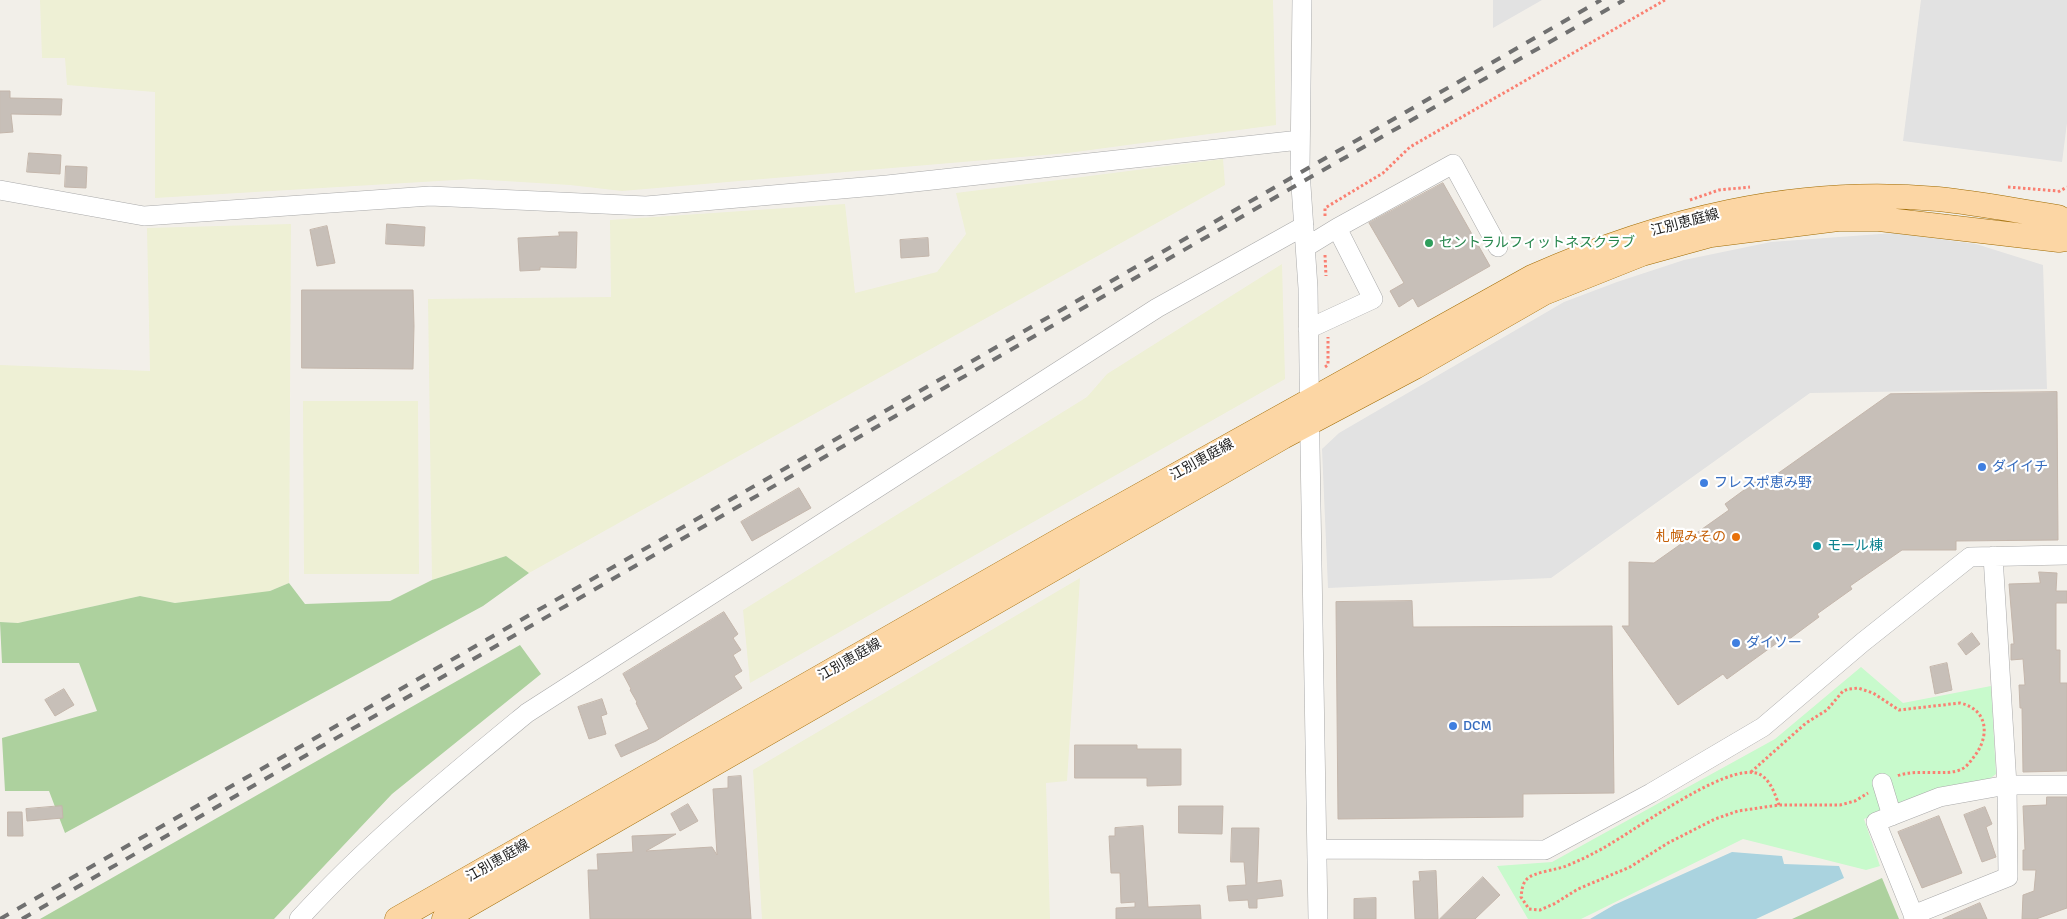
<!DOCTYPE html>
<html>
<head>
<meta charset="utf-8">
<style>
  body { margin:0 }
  canvas { display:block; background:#f2efe9 }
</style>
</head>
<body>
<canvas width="2067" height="919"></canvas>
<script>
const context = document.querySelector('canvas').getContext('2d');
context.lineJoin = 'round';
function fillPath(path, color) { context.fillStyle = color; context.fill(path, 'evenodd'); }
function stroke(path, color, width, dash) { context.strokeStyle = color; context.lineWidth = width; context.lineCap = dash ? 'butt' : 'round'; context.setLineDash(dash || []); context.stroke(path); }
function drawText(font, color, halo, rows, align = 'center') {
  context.font = font + ' Signika,"Noto Sans JP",sans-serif'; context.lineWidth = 4.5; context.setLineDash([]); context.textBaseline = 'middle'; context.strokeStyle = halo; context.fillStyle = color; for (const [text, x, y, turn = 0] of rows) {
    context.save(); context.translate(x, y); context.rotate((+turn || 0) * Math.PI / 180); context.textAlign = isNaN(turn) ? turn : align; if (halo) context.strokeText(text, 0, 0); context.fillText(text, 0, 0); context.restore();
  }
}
fillPath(new Path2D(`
  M40,0H1273L1276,125L1068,153L622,191L570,185L472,179L155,198V92L67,85L65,58H42Z
  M1223,159L1225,185L529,573L506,556L432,580L428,299L611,297L610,220L845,204L855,293L937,272L966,234L956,193Z
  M291,224L289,583L265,593L175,603L140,596L18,623L0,622V365L150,371L147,228Z
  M1282,264L1285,379L750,683L743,610L1087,397L1107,374Z
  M418,401L419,574H304L303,401Z
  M1080,578L1067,781L1046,783L1050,919H762L753,770Z`), '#eef0d5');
fillPath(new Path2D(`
  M506,556L529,573L483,606L65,833L49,791H5L2,738L97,711L79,663H2L0,622L18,623L140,596L175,603L270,591L289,583L305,604L390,601L432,580Z
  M520,645L541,674L392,794L274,919H40Z
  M1882,878L1899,919H1792Z`), '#add19e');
fillPath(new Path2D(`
  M1861,667L1903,703L1991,686L1996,774L1988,780L1942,788L1864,819L1880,866L1866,870L1743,839L1581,919H1528L1497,866L1552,862L1775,739Z`), '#c8facc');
fillPath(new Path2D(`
  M1493,0H1542L1493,28Z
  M1921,0H2067V123L2062,162L1903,141Z
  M1894,233L1976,244L2043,265L2047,389L1810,393L1551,578L1328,588L1322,449L1339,433L1564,302L1617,282L1684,260L1771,242Z`), '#e2e2e2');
fillPath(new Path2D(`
  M1732,852L1782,856L1784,864L1839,866L1844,878L1756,919H1590L1614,905Z`), '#aad3df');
const building = new Path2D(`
  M0,91H10V98L62,99L61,115L11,114L13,132L0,133Z
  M29,153L61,155L60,174L27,172Z
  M66,166L87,167L86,188L65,187Z
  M1443,183L1490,266L1418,307L1413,298L1399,307L1390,291L1404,283L1369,223Z
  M387,224L425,227L424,246L386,244Z
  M327,226L335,263L317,266L310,230Z
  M559,232H577L576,268L540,267V270L520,271L518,238L559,236Z
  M928,238L929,256L901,258L900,240Z
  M302,290H413L414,326L413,369L302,368Z
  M2057,392L2058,540L1956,541V550H1902L1850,586L1852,589L1817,614L1819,617L1784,643L1781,640L1727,679L1723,674L1678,705L1622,626H1629V562L1654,563L1729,510L1725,504L1759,479L1763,484L1890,394Z
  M799,488L811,508L752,541L741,522Z
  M2039,572L2057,573L2056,591H2067V603H2056V650H2060V683H2067V771L2023,772L2022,708H2020L2019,685H2025L2023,659L2011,660V644H2014L2009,584L2040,583Z
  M1412,601L1413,627L1612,626L1614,793L1523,794V817L1338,819L1336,602Z
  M724,612L738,634L733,638L741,650L733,655L742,671L734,676L742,688L656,741L621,757L615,745L649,729L636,703L637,702L630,690L631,689L623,674Z
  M1972,633L1980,644L1966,655L1958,644Z
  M1947,663L1952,690L1935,694L1930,667Z
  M64,689L74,705L55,716L45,700Z
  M602,699L607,714L601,716L606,734L589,739L578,707Z
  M1075,745H1137V749H1181V785L1147,786V778H1075Z
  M741,776L751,919H590L588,870H598L597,854L633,852L632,836L676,834L646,851L712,847L717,855L713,789L728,788V777Z
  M2047,797H2067V908L2036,919H2022L2023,895L2034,891L2036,870H2023V850H2025L2023,806L2046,805Z
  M688,804L698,821L680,831L671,814Z
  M62,806L63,818L27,821L26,809Z
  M1179,806H1223L1222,834L1179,833Z
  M1985,807L1992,824L1986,827L1996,857L1982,862L1964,815Z
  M8,812H22L23,836H8Z
  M1939,816L1962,873L1922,888L1898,832Z
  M1143,826L1148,907L1200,905L1201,919H1116V908L1135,907V902L1121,903L1120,873H1111L1109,836H1115V828Z
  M1232,828H1259L1257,883L1281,880L1283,896L1257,899V908H1249L1248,900L1229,901L1227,886L1246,885L1244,862H1231Z
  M1436,871L1438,919H1415L1413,881H1420L1419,872Z
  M1483,877L1500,895L1475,919H1440Z
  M1376,898V919H1354V899Z
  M1980,903L1987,919H1943Z`);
fillPath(building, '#c7bfb8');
stroke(building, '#c4b6ab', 1);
const minor = new Path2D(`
  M1302,0L1300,171L1308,288L1310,447L1318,919
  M0,190L144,216L430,196L646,206L887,185L1300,140
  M1337,228L1453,164L1498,247
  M1306,247L1337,228L1373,299L1308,329
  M1882,783L1892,816
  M1317,849L1545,850L1651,793L1763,727L1863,642L1970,557L2067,555
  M1913,915L2008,877L2007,785L1993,556
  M299,919C368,843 448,778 527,713L1157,308L1304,226
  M1915,919L1876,822L1940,797L2007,785H2067`);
const major = new Path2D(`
  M397,919L1074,532L1532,277C1661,220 1795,186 1938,199C1978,203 2018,211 2058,217L2067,222
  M444,919L1283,437L1415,367L1544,293L1642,254L1711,235L1838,219H1879L2059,240L2067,239`);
stroke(minor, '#a9a9a9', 20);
stroke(major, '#a06b00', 25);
stroke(new Path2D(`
  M2008,187L2058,191
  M2058,192L2067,187
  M1690,200L1719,190L1750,187
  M1325,216V208L1383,173L1410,147L1665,0
  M1325,255L1326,276
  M1325,367L1328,365V337
  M1751,772L1806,723L1827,710L1843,691L1849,689L1858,688L1873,693L1899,710L1960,703C1987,709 1990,734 1976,754C1972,759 1968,766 1962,769C1947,777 1917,768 1897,776
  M1779,805C1775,794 1770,779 1759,774C1727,760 1626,838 1594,853C1585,858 1576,862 1566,866C1556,870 1534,872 1527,879C1522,884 1522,890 1521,897L1529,909L1540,910L1554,904L1578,889L1630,867L1668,843L1715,819L1738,811L1779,805H1840L1855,801L1868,793`), '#fa8072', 3, [2.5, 2.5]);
stroke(minor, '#fff', 19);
stroke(major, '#fcd6a4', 24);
stroke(new Path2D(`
  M0,919L1601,0
  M22,919L1302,182L1624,0`), '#707070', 4, [10, 10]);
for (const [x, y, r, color] of [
  [1429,243,5,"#2e9e5b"],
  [1982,467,5,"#3f7fe0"],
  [1704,483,5,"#3f7fe0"],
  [1736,537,5,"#e8710a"],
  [1817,546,5,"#0f9aa8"],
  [1736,643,5,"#3f7fe0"],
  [1453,726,5,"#3f7fe0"]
]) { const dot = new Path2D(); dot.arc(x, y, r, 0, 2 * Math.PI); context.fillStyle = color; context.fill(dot); stroke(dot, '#fff', 2); }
drawText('14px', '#222', '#fff', [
  ["江別恵庭線",1685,223,-15],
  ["江別恵庭線",1202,460,-29],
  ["江別恵庭線",850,660,-30],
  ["江別恵庭線",498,861,-30]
]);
drawText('14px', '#27864d', '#fff', [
  ["セントラルフィットネスクラブ",1439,243]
], 'left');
drawText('14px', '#366cbe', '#fff', [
  ["ダイイチ",1992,467],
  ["フレスポ恵み野",1714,483],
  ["ダイソー",1746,643],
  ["DCM",1463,726]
], 'left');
drawText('14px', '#c56008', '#fff', [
  ["札幌みその",1726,537]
], 'right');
drawText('14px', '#0d838f', '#fff', [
  ["モール棟",1827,546]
], 'left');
</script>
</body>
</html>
